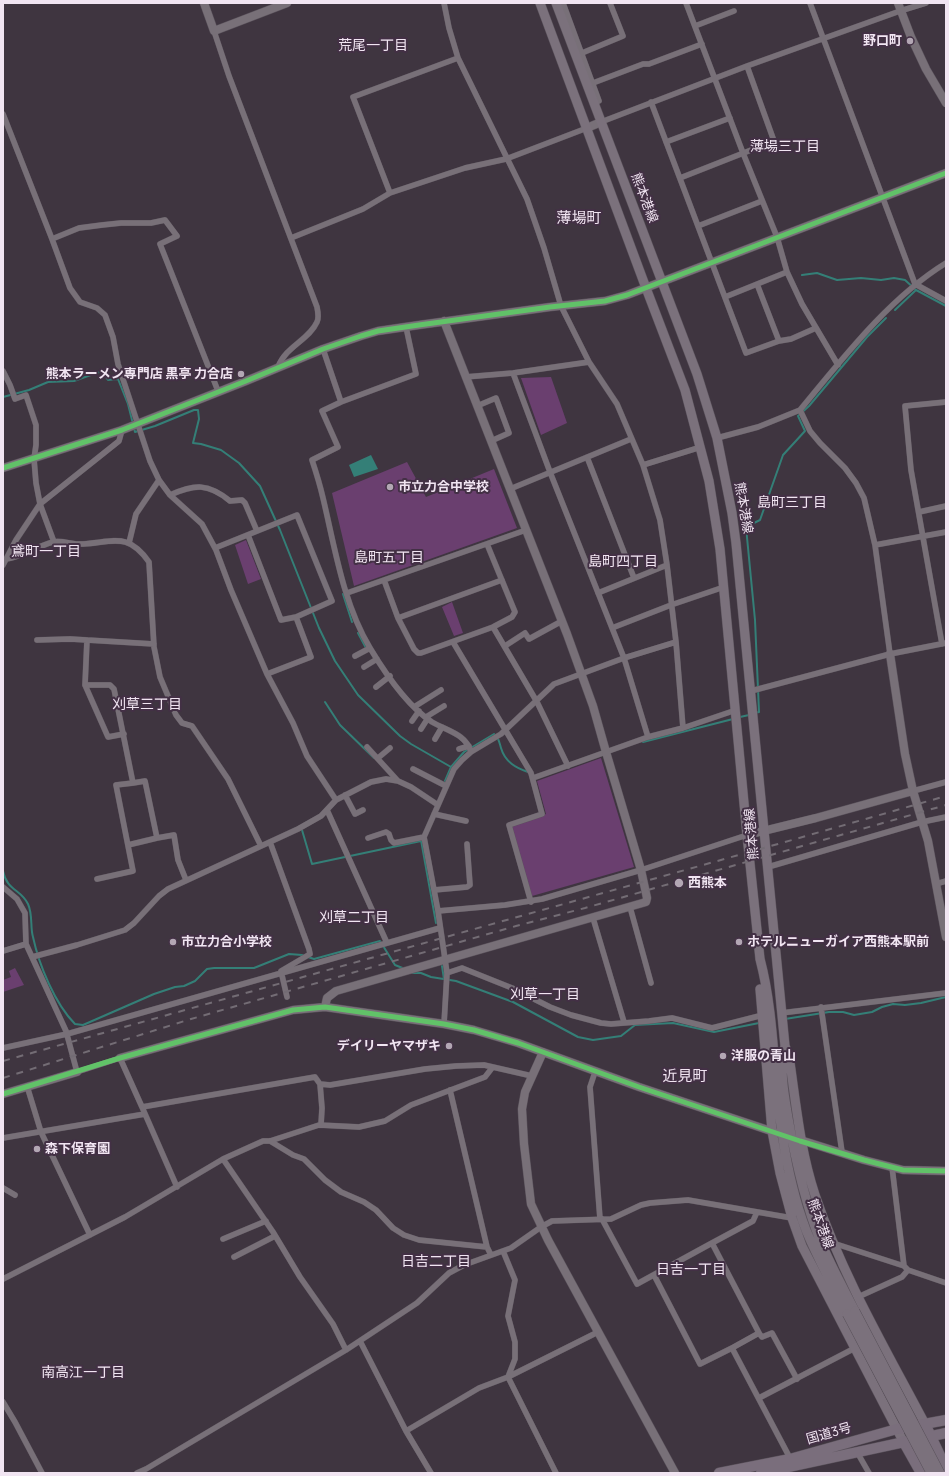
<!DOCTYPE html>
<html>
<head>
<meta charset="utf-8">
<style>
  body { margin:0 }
  #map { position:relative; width:949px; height:1476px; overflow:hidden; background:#3f3540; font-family:Manrope,sans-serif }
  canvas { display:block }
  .frame { position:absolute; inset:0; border:4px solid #f1e5f2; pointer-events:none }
</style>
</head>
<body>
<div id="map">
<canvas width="949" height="1476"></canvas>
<div class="frame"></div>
</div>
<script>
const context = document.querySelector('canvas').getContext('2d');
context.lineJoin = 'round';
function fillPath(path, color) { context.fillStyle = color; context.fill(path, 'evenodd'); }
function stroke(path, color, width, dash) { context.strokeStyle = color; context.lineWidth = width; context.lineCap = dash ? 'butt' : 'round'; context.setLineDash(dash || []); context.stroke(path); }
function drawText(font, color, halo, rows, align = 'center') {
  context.font = font + ' Manrope,"Noto Sans JP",sans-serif'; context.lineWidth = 4; context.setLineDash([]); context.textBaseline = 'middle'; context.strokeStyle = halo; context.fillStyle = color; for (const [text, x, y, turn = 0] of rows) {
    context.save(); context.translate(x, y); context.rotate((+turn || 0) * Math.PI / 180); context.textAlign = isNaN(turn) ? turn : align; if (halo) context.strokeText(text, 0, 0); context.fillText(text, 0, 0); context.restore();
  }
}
fillPath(new Path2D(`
  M551,377L567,423L541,435L521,378Z
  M407,462L426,497L494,469L517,528L354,586L332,493Z
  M246,540L261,579L248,584L235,545Z
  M452,602L463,633L454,636L442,607Z
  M601,758L634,867L532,896L510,826L546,814L537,781Z
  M15,968L24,985L3,992V980L11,977L9,971Z`), '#6a3f6f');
fillPath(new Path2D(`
  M371,455L378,469L354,477L349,465Z`), '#347f77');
stroke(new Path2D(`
  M802,275L817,273L837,280L861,278L881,280L894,278L905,280L916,290L946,306
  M895,310L916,290
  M3,397L29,390L48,382L74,381L102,371L108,380L118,379L128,404L133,424
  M134,428L135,432L155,426L194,410H198L199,419L193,443L201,444L221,450L239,463L260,486L280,530L319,628L335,661L358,695L400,736L411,744L451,767L464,752L494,734C499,739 499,741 501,748C505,762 516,768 528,772
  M343,594L352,622
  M358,633L366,648
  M325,702L340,725L374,758
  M755,713L759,712L755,620L746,527L760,520L783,455L805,431L798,416L809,406L867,337L886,318
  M740,717L749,715
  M643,742L733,719
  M445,781L451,767
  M302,830L312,864L345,857
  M421,840L436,923
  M350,856L421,841
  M3,871C7,891 21,889 28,904C33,915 30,927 33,937C39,965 55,1004 75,1024L83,1025L154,994L175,987L184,986L195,981L207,969L214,968H254L289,954L302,955L314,959L380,941L395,965L405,969
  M442,966L444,979
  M412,973H421L431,977L456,981L513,1002L578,1037L593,1040L621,1036L635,1025L673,1023L714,1032L759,1023
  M785,1019L829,1012H843L854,1015L872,1012L882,1007L893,1004L905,1005L921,1003L946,997`), '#347f77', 2);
const street = new Path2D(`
  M444,3L449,28L458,58L527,199L544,248L561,306L589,362L617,404L643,465L660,520L667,565L676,642L683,728
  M563,3L599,101
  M686,3L743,153L777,237L787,272L802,304L838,365
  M810,3L915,284L946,301
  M695,26L734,11
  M214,31L229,76L317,307C318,312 319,318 317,322C309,340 286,346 278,367
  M582,53L623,36L610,3
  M593,83L643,64H649L702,44
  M651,102L746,353L779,341L791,339L816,328
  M3,114L52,239L70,288L80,302L97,308L105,315L113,337L118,364L150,461L159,480L170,495L202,524L216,550L231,590L267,674L293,723L307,756L336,800
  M601,122L747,66L900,11L926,3
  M666,142L730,118
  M680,178L774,141L747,66
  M390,193L353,97L458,58
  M698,226L762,201
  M291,238L363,209L390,193L465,168L506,159L587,128
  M52,239L79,228L102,225L121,223H151L165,220L177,236L160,244L218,391
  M757,284L779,341
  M725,297L787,272
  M406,327L416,374L341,402L322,411L338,447L312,460C316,472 320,485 323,498C335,548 343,603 370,648C385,673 407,706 432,722C447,731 466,734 471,752
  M323,349L341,402
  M3,371L10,385L15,399L26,395L36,425V445L34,459L36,483L40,504L54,542
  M513,373L550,472L624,658L648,737
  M465,377L513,373L589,362
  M477,406L496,398L509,433L491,441
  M717,438L758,427L800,410
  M587,457L634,578
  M643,465L701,447
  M510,489L631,439
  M170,495C195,484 208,483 230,501L242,500L245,503L257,531
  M919,512L946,506
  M129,543L136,514L159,480
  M875,545L946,532
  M215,548L297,515L332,601L296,617L281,620L248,535
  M6,559C23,557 37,546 53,542C62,540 74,545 83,544C114,542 128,532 149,562L154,647L160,677L176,715L182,723L192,726L228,779L261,846
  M3,565L16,540L40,504L119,441L122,430
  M384,580L398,618L414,649L418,653H421L493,627L512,617L515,612L487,544
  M347,593L526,530
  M598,593L667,565
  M398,618L502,580
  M493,627L537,702L568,766
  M612,628L671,605L724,587
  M37,640L70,639L154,644
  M87,640L85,685L108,737L124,734
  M453,642L531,773L542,814L509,825L531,902
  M942,644L911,470L905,406L946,402
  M505,646L525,633L529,639L562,621
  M890,654L875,545L864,498L856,483L845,468L820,443L810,431L800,410C843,358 889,298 946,263
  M355,656L370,648
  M364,667L377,659
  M267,674L311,657L296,617
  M85,685H110L114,689L133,783L145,781L157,838
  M376,687L390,676
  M751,691L890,654L946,643
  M414,707L441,690
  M426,717L444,706
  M412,721L419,711
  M421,729L428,718
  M435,739L442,727
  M367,747L398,781
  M459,749L469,746
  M378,758L390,748
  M413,769L446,786
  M533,778L648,737L683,728L736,710
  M913,791L946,782
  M345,795L355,814L363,810
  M327,810L387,943
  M434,814L466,821
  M368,838L386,832L389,834L391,840L394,843L424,837
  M270,842L309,949L310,954L281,971L287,997
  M128,845L157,838L174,835L178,860L186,880
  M768,867L922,822L946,817
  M97,879L133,871L116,785L133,783
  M936,884L946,881
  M3,887L17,899L25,913L26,944L66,1031L77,1072L120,1058L142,1107
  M434,890L467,887L470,885L467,844
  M630,907L651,983
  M438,911L505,905L542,899L641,870L747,835
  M593,918L624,1022
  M3,951L26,944
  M32,957L77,945L125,930L134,923L159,896L168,889L298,829L321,816L336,800L371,782L386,779L398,781L411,787L438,805
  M447,973L462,968L512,988L550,1007L571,1015L601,1023L611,1024L649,1021L672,1018L712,1028L763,1015
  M821,1007L842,1152
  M781,1013L946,993
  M444,1024L447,973L438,911L424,837L454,769L462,760L471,752L501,734L554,684L624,658L676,642
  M3,1048L67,1034L440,928
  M595,1072L590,1087L600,1219
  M320,1084L322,1108L321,1125
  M27,1086L41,1132L90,1235
  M450,1090L487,1247L491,1255
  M3,1138L145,1114
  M270,1141L293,1155L304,1159L325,1180L341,1192L364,1202L376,1210L393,1228L404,1235L419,1240L487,1247
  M223,1159L273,1232L300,1277L333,1324L346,1350
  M892,1167L904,1266
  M177,1187L142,1107L315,1077L320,1084L330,1085L425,1069L456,1066L484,1065L532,1076
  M3,1188L15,1195
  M757,1212L753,1221L712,1243L759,1333L732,1348L791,1460
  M602,1219L637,1284L712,1243
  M223,1239L266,1221
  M833,1243L904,1266L908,1270L946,1283
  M503,1251L515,1280L508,1316L515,1342V1359L508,1377L556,1473
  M234,1257L275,1236
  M654,1275L700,1364L732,1348
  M3,1279L125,1217L223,1159L263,1141H270L319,1125L359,1127L385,1121L411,1105L485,1077L492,1068
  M858,1297L902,1277L908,1270
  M758,1332L762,1337L772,1333L797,1379
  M360,1341L406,1431L431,1473
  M759,1398L855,1348
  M3,1402L15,1422L42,1473
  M406,1431L479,1388L508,1377L598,1332
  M857,1452L869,1473
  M137,1473L146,1469L346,1350L417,1303L449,1273L464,1265L511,1248L541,1227L552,1221L611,1219L641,1205L650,1203L688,1200L792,1218`);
const secondary = new Path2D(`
  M204,3L214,31L287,3
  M898,3L911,37L926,69L946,103
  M587,128L601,122
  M3,468L122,430L246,381L323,349L361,336L378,331L419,325L550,307L605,301L627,295L946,173
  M890,654L905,754L913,791L928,841L946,937
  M747,835L816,818L913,791
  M325,1007L327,998L336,991L646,902L647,898L641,870L606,752L593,706L567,634L444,321
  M543,1052L525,1092L522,1109L524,1144L531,1204L548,1240L675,1473
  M120,1058L293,1010L325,1007L444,1024L474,1030L518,1043L639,1087L777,1133
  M3,1094L77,1072
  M797,1139L864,1160L903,1170L946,1171`);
const primary = new Path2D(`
  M540,3L646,288L685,390L709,481L720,549L747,835L760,959C775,1016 773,1076 782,1133C787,1166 794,1199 806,1230C818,1259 833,1286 847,1314
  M556,3L697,374L717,438L732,513L736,543L785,1046L789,1056C796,1103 800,1150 815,1195C842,1275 886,1350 925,1424
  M760,989L772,1131L780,1173L792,1218L802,1246L903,1441
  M785,1046C779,1070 784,1094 788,1118C795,1157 805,1203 820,1240C830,1264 843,1288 855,1311`);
const highway = new Path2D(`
  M928,1430L946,1468
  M903,1441L921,1473
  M719,1473L790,1459L897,1429L946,1420
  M761,1473L946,1433`);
stroke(street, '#5a525b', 6);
stroke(secondary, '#5a525b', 9);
stroke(primary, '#5a525b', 10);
stroke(highway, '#5a525b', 11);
stroke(street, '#787078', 5.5);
stroke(secondary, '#787078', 8);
stroke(primary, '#7b717c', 9);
stroke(highway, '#7a6e7c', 10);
stroke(new Path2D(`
  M3,1061L778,844L946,796
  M3,1078L191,1019L516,926L585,908L946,805`), '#736c74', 2, [7, 7]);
const primaryBridge = new Path2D(`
  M855,1311L940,1473
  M847,1314L931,1473`);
stroke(primaryBridge, '#5a525b', 10, []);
stroke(primaryBridge, '#7b717c', 9);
stroke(new Path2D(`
  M3,468L122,430L246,381L323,349L361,336L378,331L419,325L550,307L605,301L627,295L946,173
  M3,1094L120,1058L293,1010L325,1007L444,1024L474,1030L518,1043L639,1087L800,1141L864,1160L903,1170L946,1171`), '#61c268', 5);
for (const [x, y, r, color] of [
  [910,41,4,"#b3a7b4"],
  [241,374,4,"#b3a7b4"],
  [390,487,4,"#b3a7b4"],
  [679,883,5,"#b3a7b4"],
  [173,942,4,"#b3a7b4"],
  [739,942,4,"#b3a7b4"],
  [449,1046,4,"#b3a7b4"],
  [723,1056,4,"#b3a7b4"],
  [37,1149,4,"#b3a7b4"]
]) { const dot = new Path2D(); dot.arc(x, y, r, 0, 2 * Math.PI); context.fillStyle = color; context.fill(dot); stroke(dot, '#433045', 1.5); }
drawText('bold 13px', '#f1e5f2', '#433045', [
  ["野口町",902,41,"right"],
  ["熊本ラーメン専門店 黒亭 力合店",233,374,"right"],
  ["市立力合中学校",398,487],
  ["西熊本",688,883],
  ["市立力合小学校",181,942],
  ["ホテルニューガイア西熊本駅前",747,942],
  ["デイリーヤマザキ",441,1046,"right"],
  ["洋服の青山",731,1056],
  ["森下保育園",45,1149]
], 'left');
drawText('13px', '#f1e5f2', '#433045', [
  ["熊本港線",644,198,69],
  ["熊本港線",743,508,80],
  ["熊本港線",752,834,-95],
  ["熊本港線",820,1224,70],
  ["国道3号",829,1434,-16]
]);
drawText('14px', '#f1e5f2', '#433045', [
  ["荒尾一丁目",373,46],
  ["薄場三丁目",785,147],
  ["島町三丁目",792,503],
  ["鳶町一丁目",46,552],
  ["島町五丁目",389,558],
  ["島町四丁目",623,562],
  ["刈草三丁目",147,705],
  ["刈草二丁目",354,918],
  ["刈草一丁目",545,995],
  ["日吉二丁目",436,1262],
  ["日吉一丁目",691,1270],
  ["南高江一丁目",83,1373]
]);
drawText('15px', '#f1e5f2', '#433045', [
  ["薄場町",579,219],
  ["近見町",685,1077]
]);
</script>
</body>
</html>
